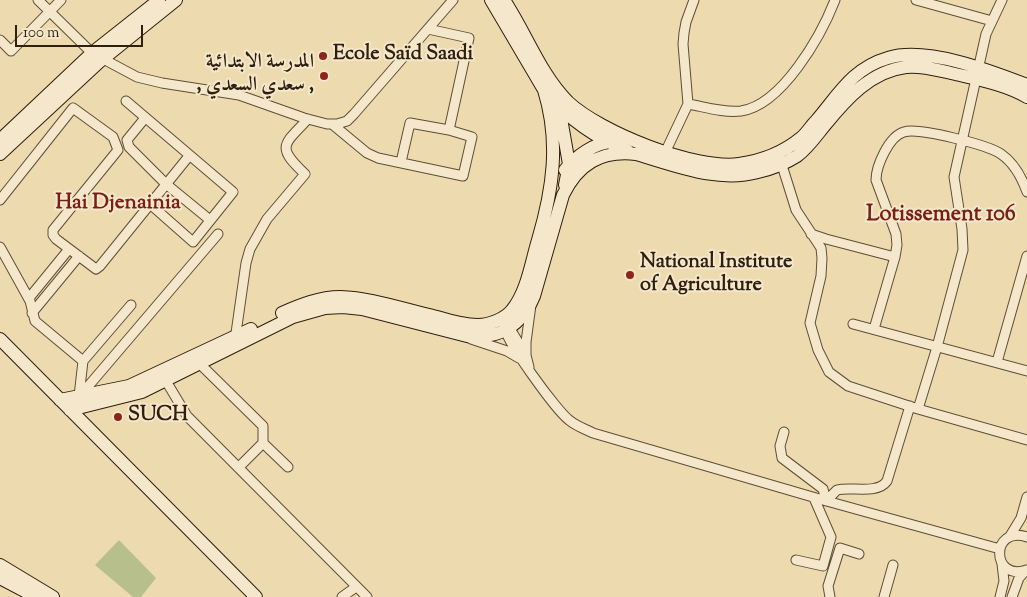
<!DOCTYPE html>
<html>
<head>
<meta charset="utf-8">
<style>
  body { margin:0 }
  #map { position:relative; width:1027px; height:597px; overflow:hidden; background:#eedaaf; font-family:"Sorts Mill Goudy",serif }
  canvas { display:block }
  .scale { position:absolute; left:15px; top:25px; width:128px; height:22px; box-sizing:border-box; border:2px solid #2e1f0e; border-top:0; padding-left:6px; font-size:15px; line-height:18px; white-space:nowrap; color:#2e1f0e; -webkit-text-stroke:4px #f4e7cb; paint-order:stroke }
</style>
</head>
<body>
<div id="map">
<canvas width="1027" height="597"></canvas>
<div class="scale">100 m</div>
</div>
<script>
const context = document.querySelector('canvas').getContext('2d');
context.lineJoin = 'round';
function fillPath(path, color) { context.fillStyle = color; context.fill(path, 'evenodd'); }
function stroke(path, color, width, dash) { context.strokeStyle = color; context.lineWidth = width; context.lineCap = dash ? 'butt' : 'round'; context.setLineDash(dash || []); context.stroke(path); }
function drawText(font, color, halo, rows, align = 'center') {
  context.font = font + ' "Sorts Mill Goudy",Amiri,serif'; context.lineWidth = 4; context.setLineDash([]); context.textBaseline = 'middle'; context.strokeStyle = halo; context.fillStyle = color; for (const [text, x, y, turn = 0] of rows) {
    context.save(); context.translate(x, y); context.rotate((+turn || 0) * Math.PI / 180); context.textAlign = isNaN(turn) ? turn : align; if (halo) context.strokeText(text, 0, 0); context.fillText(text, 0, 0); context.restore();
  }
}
fillPath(new Path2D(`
  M119,540L156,578L141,597H133L95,565Z`), '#b7c08c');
const street = new Path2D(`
  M38,0L92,53L137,77L162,83L239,95L304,118L327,124H337L347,121L354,114L453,0
  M916,0L992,21
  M0,40L11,51L61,0
  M126,101L233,192L193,242L150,204
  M688,104C705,107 723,113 741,111C782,105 821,36 835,0
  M145,118L127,140L129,147L166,184L210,220
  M332,124L367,153L378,158L463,176L472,137L449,130L469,38L428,29
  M663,157L688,104L683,44L684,33L686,22L694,0
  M780,159L796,210L821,248L822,258L821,276L810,323L818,350L829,372L848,386L918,409L1027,440
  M401,162L410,123L449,130
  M0,200L73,108L113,137L118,150L53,230V235L56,239L96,269L100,266L189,156
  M811,234L826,239L895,257
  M0,247L30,301L35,321L83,361L79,396
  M29,298L69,249
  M32,313L79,256
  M853,324L1027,371
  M504,325C503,338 557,411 569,420C576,426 585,429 593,433L823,500L1000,549
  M505,325L509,327L526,355L529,367
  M874,329L895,257L897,245L896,234L876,180C876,166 889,136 904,132C918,127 988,145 1001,154C1014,163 1022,178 1027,192
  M471,339L507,351L519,358
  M235,340L246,263L250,249L267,219L305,174C276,147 283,145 308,119
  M526,355V342L531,305
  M83,361L131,305
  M997,362L1027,256
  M200,364L263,426V443L288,467
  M166,381L187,416L367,597
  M79,397L218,234
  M918,409L937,347L963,250L962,229L954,177L986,34L1002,0
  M784,432L780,446L782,458L823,489L826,501L837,490C851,486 877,495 887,481L910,406
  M239,467L263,443
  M1010,536L1021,518L1027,497
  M1027,537C990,525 991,582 1027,570
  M796,560L823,566L831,537L814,498
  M342,597L356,587
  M830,597L828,586L840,548L859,554
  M884,597L893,565
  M1000,597L1004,581L1002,564
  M1012,597L1019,578L1026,570`);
const secondary = new Path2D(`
  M504,0C526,33 540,74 568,102C600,132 695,170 739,164C761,161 784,152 801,138C807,133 811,126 816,121C839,94 853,68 888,58C926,46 991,71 1027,85
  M547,94C570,120 596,138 628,151
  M559,107L569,164L565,185
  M0,140L92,53L159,0
  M0,154L99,62L176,0
  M565,170C575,157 595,142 613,142
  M282,313C300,305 320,297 340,297C373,298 405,310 437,317C450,321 464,325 478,325C489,325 505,319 512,310C527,292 531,263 538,240C553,189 560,142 544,90L491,0
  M0,339L256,597
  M60,400L129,386L251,329
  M70,410L142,392L293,317L325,308L343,307L362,309L467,336C499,340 522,325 534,296L563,195C578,164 601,150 636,154C675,165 717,183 758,172C771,169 786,163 797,156C808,148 816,136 825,125C846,99 871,71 906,67C921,65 937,70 951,73C976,79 1005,84 1027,97
  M0,565L53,597
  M0,578L36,597`);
stroke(street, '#5e4e36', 11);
stroke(secondary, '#2e1f0e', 14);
stroke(street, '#f4e7cb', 9);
stroke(secondary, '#f4e7cb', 12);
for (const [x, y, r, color] of [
  [323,56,5,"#8f2418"],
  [324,76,5,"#8f2418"],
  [630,275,5,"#8f2418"],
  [118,417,5,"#8f2418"]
]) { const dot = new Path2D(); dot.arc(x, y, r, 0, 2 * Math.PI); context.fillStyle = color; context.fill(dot); stroke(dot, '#f4e7cb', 2); }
drawText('bold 20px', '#2e1f0e', '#f4e7cb', [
  ["Ecole Saïd Saadi",333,56],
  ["المدرسة الابتدائية",314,64,"right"],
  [", سعدي السعدي ,",314,87,"right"],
  ["National Institute",640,264],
  ["of Agriculture",640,287],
  ["SUCH",128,417]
], 'left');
drawText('bold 21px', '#7a1f14', '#f4e7cb', [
  ["Hai Djenainia",118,204]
]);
drawText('bold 22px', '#7a1f14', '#f4e7cb', [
  ["Lotissement 106",941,216]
]);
</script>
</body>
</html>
